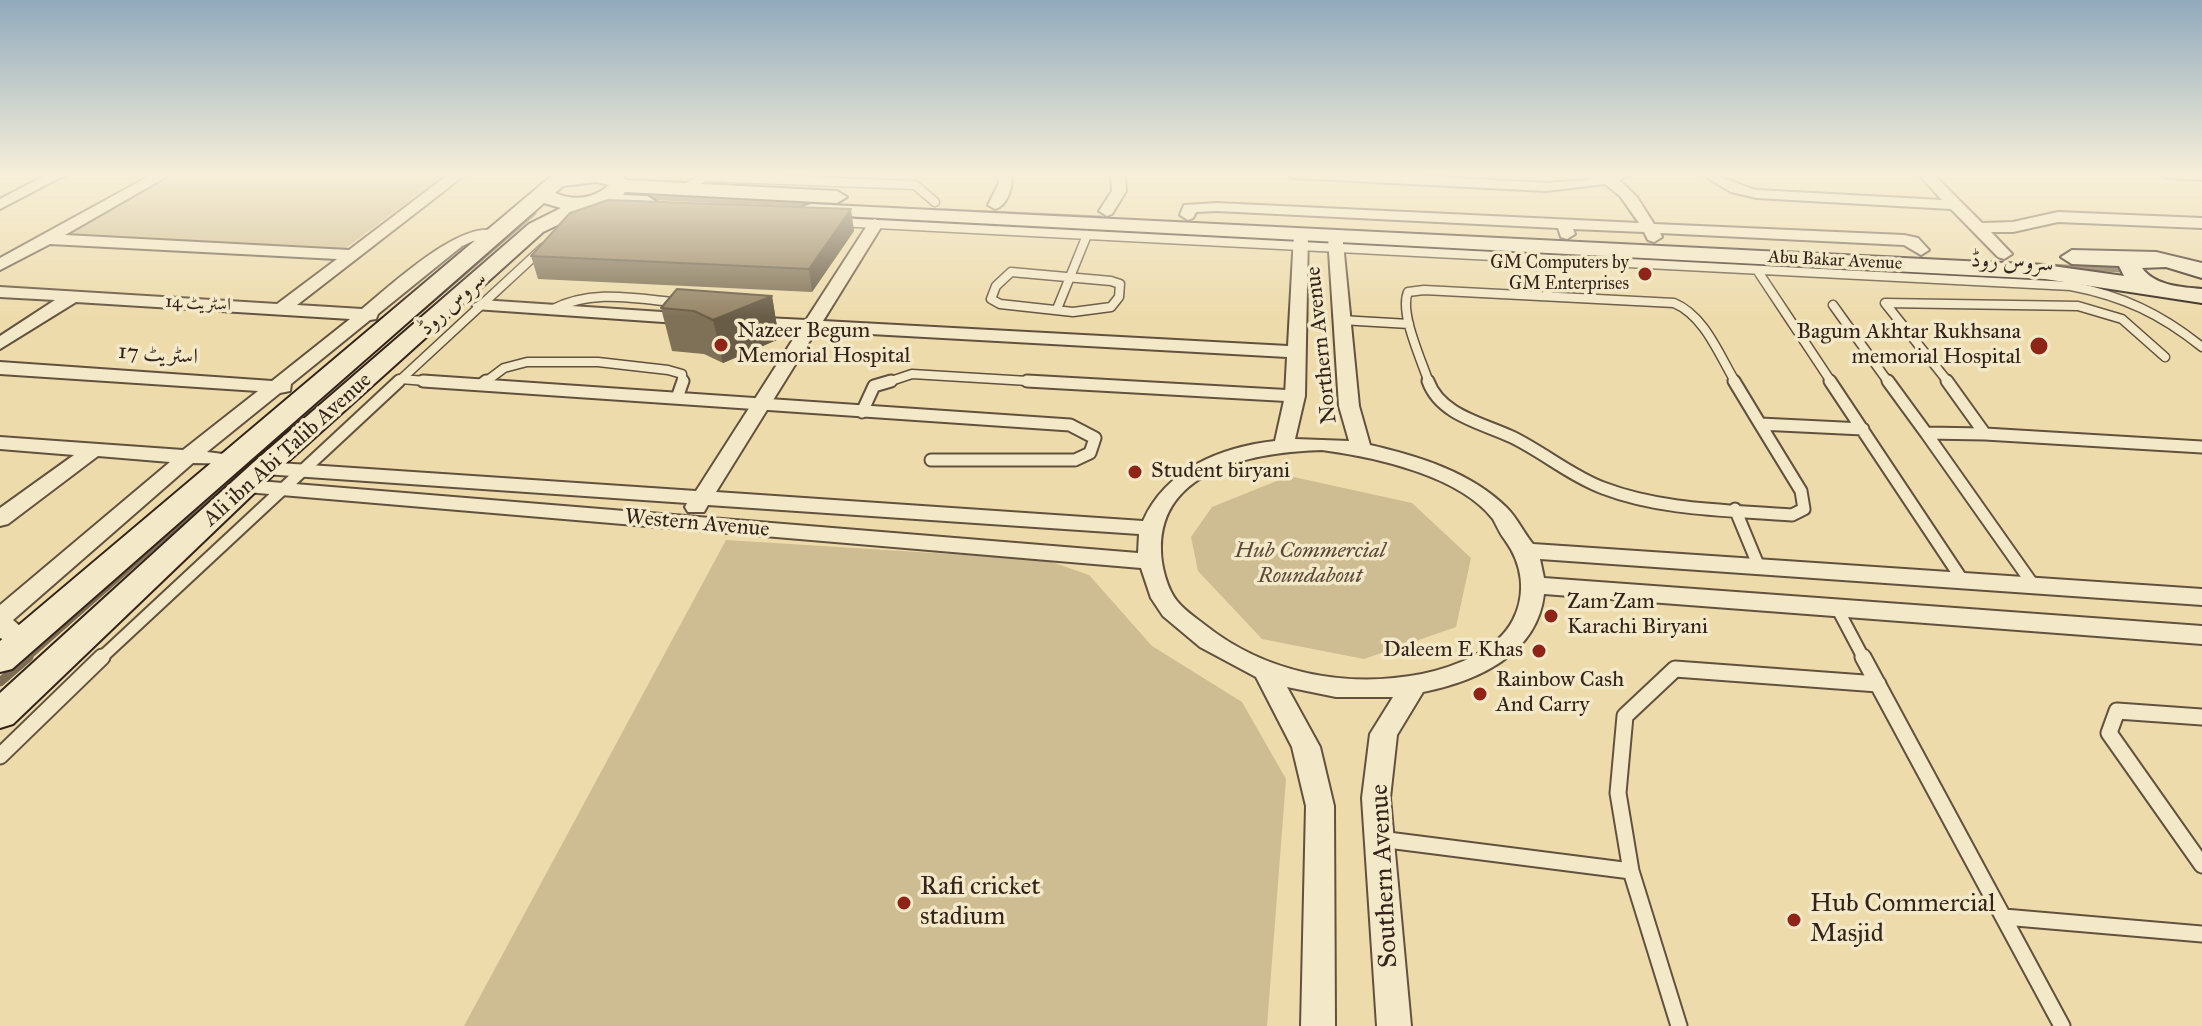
<!DOCTYPE html>
<html>
<head>
<meta charset="utf-8">
<style>
  body { margin:0 }
  canvas { display:block; background:#eddbab }
</style>
</head>
<body>
<canvas width="2202" height="1026"></canvas>
<script>
const context = document.querySelector('canvas').getContext('2d');
context.lineJoin = 'round';
function fillPath(path, color) { context.fillStyle = color; context.fill(path, 'evenodd'); }
function stroke(path, color, width, dash) { context.strokeStyle = color; context.lineWidth = width; context.lineCap = dash ? 'butt' : 'round'; context.setLineDash(dash || []); context.stroke(path); }
function drawText(font, color, halo, rows, align = 'center') {
  context.font = font + ' "IM FELL Great Primer",Amiri,serif'; context.lineWidth = 7; context.setLineDash([]); context.textBaseline = 'middle'; context.strokeStyle = halo; context.fillStyle = color; for (const [text, x, y, turn = 0] of rows) {
    context.save(); context.translate(x, y); context.rotate((+turn || 0) * Math.PI / 180); context.textAlign = isNaN(turn) ? turn : align; if (halo) context.strokeText(text, 0, 0); context.fillText(text, 0, 0); context.restore();
  }
}
fillPath(new Path2D(`
  M166,174H445L342,251L54,236Z
  M1289,476L1412,503L1471,558L1456,627L1364,659L1262,639L1198,571L1191,537L1212,507Z
  M726,540L1046,560L1089,575L1152,646L1242,702L1286,779L1267,1026H464Z`), '#cebc92');
stroke(new Path2D(`
  M641,197L816,205
  M944,211L1100,218
  M2048,266L2121,270
  M421,310L534,213`), '#7d6c54', 5);
stroke(new Path2D(`
  M26,659L277,437`), '#7d6c54', 7);
stroke(new Path2D(`
  M0,682L29,657`), '#7d6c54', 9);
const serviceFar2 = new Path2D(`
  M683,189L705,177L915,185L935,202
  M838,222L2071,286C2123,296 2161,314 2202,347
  M1538,259L1549,296
  M1757,270L1832,383
  M1011,272L1111,281L1120,284L1119,297L1111,307L1073,312L1000,304L991,299L996,286Z
  M1833,305L1889,383
  M1057,309L1087,235
  M551,310C593,288 637,299 682,303
  M1341,320L1409,324
  M400,379L452,383
  M397,383L543,248
  M484,383L504,368L527,362H598L668,370L682,374V383
  M885,383L912,374L1061,383
  M1429,383C1422,361 1399,313 1408,292L1424,290L1674,303C1705,316 1719,355 1736,383
  M1949,383L1885,303L2078,306L2122,319L2165,357`);
const serviceFar1 = new Path2D(`
  M423,381L1070,425L1095,438L1090,453L1075,460H931
  M1027,381L1295,396
  M1428,381C1440,415 1482,423 1512,437C1543,452 1571,476 1603,488C1663,511 1730,510 1792,515L1804,509L1801,491L1760,424
  M1734,381L1760,424
  M1830,381L1963,581
  M1888,381L1926,433
  M1947,381L1985,434L1926,433L2034,586
  M481,385L486,381
  M677,398L683,381
  M862,412L874,386L891,381
  M1760,424L1863,429
  M1985,434L2202,447
  M1735,509L1759,567
  M1837,608L1864,659
  M100,659L399,381`);
const service = new Path2D(`
  M1863,657L2062,1026
  M2202,717L2117,711L2109,733L2202,865
  M0,756L102,657
  M1380,839L1631,871
  M2004,917L2202,934
  M1679,1026L1631,871L1618,793L1625,716L1675,669L1878,684`);
const minor = new Path2D(`
  M48,174H67L0,209V199Z
  M153,174H171L65,235L349,250L449,174H466L297,305L362,309C387,289 471,209 502,235L500,238L473,241L462,246L378,314L376,319L370,320L291,384L290,391L280,393L207,452L239,456L242,460L239,464L193,463L13,620L36,640L33,646L24,649L0,638V605L170,462L98,456L8,524L0,526V508L74,455L0,449V437L183,450L258,391L0,374V362L272,381L350,319L76,302L0,349V336L55,300L0,297V287L277,304L337,259L50,244L0,270V258Z
  M997,174H1011C1014,186 1007,206 995,209L988,205L999,183Z
  M1111,174H1125L1126,191L1112,214L1107,216L1099,211L1112,191Z
  M1287,174H1386L1546,183L1587,180L1592,178V174H1632L1619,180L1637,197L1654,224L1904,235L1918,238L1929,250L1921,255L1904,245L1660,233L1662,237L1654,242L1648,240L1644,232L1573,229L1575,234L1567,239L1561,237L1558,228L1217,211L1196,212L1193,218L1188,220L1180,215L1184,205L1217,203L1639,223L1620,196L1605,184L1546,191L1294,178Z
  M1701,174C1722,174 1737,185 1757,190L1942,200L1918,174H1933L1982,223L2013,222L2058,212L2202,218V228L2058,222L2013,232H1991L2012,254L2004,259L1998,257L1951,209L1757,198L1731,192Z
  M2161,174H2202V180L2168,178Z
  M875,219L883,224L823,321L1288,346L1294,235L1296,232H1308L1305,396L1295,439L1349,441L1339,406L1328,236L1336,231L1342,233L1359,406L1370,445C1418,456 1471,472 1507,508C1517,518 1524,533 1533,544L2202,589V605L1540,559L1544,578L2202,626V644L1544,594C1537,655 1477,681 1423,692L1397,735L1390,798L1411,1026H1377L1362,798L1370,734L1393,697H1336L1287,687L1320,747L1334,806L1335,1026H1301L1306,806L1292,747L1256,677L1200,647L1163,616L1151,598L1141,568L246,492L235,486L246,480L1138,553L1139,534L708,505L704,512H688L685,507L687,503L264,474L254,468L264,462L696,491L799,330L746,327L737,322L746,317L806,320L870,221ZM816,331L1287,357L1285,396L1275,441C1221,447 1166,469 1143,521L716,492ZM1322,450C1374,457 1459,475 1493,519C1497,526 1500,534 1505,540C1522,563 1527,593 1513,620C1497,651 1455,667 1422,674C1346,689 1265,673 1205,625C1196,618 1184,610 1177,601C1167,589 1161,565 1161,550C1159,467 1259,452 1322,450Z
  M481,300L692,314L701,319L692,324L475,309L472,305Z`);
const secondary = new Path2D(`
  M563,174H617L627,180L837,191L847,197L837,203L625,192L623,195L647,196L657,202L647,208L591,209L543,232L274,474L13,724L0,728V693L254,462L529,224L561,208L544,203L12,669L0,672V641L549,178ZM596,182L609,185C594,199 574,201 555,193L563,186Z
  M811,204L2045,265L2124,276L2119,266L2072,264L2061,257L2072,250L2156,252L2202,263V278L2166,267L2142,268C2155,286 2181,287 2202,289V303L2045,279L804,214L801,210L804,206Z`);
stroke(serviceFar2, '#62513e', 11);
stroke(serviceFar1, '#62513e', 15);
stroke(service, '#62513e', 19);
stroke(minor, '#62513e', 4);
stroke(secondary, '#34231a', 4);
stroke(serviceFar2, '#f3e8c8', 8);
stroke(serviceFar1, '#f3e8c8', 11);
stroke(service, '#f3e8c8', 15);
fillPath(minor, '#f3e8c8');
fillPath(secondary, '#f3e8c8');
fillPath(new Path2D(`
  M854,231L812,292L538,279L531,256Z
  M772,296L779,339L723,363L704,354L672,351L661,308Z`), '#7f7157');
fillPath(new Path2D(`
  M851,209L854,231L812,292L809,269Z
  M772,296L779,339L723,363L713,320Z`), '#685c47');
const building = new Path2D(`
  M608,200L851,209L809,269L531,256L570,213Z
  M677,289L772,296L713,320L694,311L661,308Z`);
fillPath(building, '#948365');
stroke(building, '#685c47', 2);
const sky = context.createLinearGradient(0, 0, 0, 318);
sky.addColorStop(0, '#91aabc');
sky.addColorStop(0.55, '#f7efd9');
sky.addColorStop(1, '#f7efd900');
context.fillStyle = sky;
context.fillRect(0, 0, 2202, 318);
for (const [x, y, r, color] of [
  [1645,274,8,"#8f2418"],
  [721,345,8,"#8f2418"],
  [2039,346,10,"#8f2418"],
  [1135,472,8,"#8f2418"],
  [1551,616,8,"#8f2418"],
  [1539,651,8,"#8f2418"],
  [1480,694,8,"#8f2418"],
  [904,903,8,"#8f2418"],
  [1794,920,8,"#8f2418"]
]) { const dot = new Path2D(); dot.arc(x, y, r, 0, 2 * Math.PI); context.fillStyle = color; context.fill(dot); stroke(dot, '#f3e8c8', 3); }
drawText('18px', '#34231a', '#f3e8c8', [
  ["Abu Bakar Avenue",1835,261,3],
  ["اسٹریٹ 14",198,304,3]
]);
drawText('18px', '#34231a', '#f3e8c8', [
  ["GM Computers by",1629,264],
  ["GM Enterprises",1629,285]
], 'right');
drawText('22px', '#34231a', '#f3e8c8', [
  ["سروس روڈ",2012,263,3],
  ["سروس روڈ",453,304,-43],
  ["Northern Avenue",1322,345,-96],
  ["اسٹریٹ 17",158,355,4],
  ["Ali ibn Abi Talib Avenue",288,450,-42],
  ["Western Avenue",697,524,5]
]);
drawText('22px', '#34231a', '#f3e8c8', [
  ["Nazeer Begum",737,332],
  ["Memorial Hospital",737,357],
  ["Bagum Akhtar Rukhsana",2021,333,"right"],
  ["memorial Hospital",2021,358,"right"],
  ["Student biryani",1151,472],
  ["Zam Zam",1567,603],
  ["Karachi Biryani",1567,628],
  ["Daleem E Khas",1523,651,"right"],
  ["Rainbow Cash",1496,681],
  ["And Carry",1496,706]
], 'left');
drawText('italic 22px', '#5a4938', '#f3e8c8', [
  ["Hub Commercial",1310,552],
  ["Roundabout",1310,577]
]);
drawText('26px', '#34231a', '#f3e8c8', [
  ["Southern Avenue",1385,876,-93]
]);
drawText('26px', '#34231a', '#f3e8c8', [
  ["Rafi cricket",920,888],
  ["stadium",920,918],
  ["Hub Commercial",1810,905],
  ["Masjid",1810,935]
], 'left');
</script>
</body>
</html>
